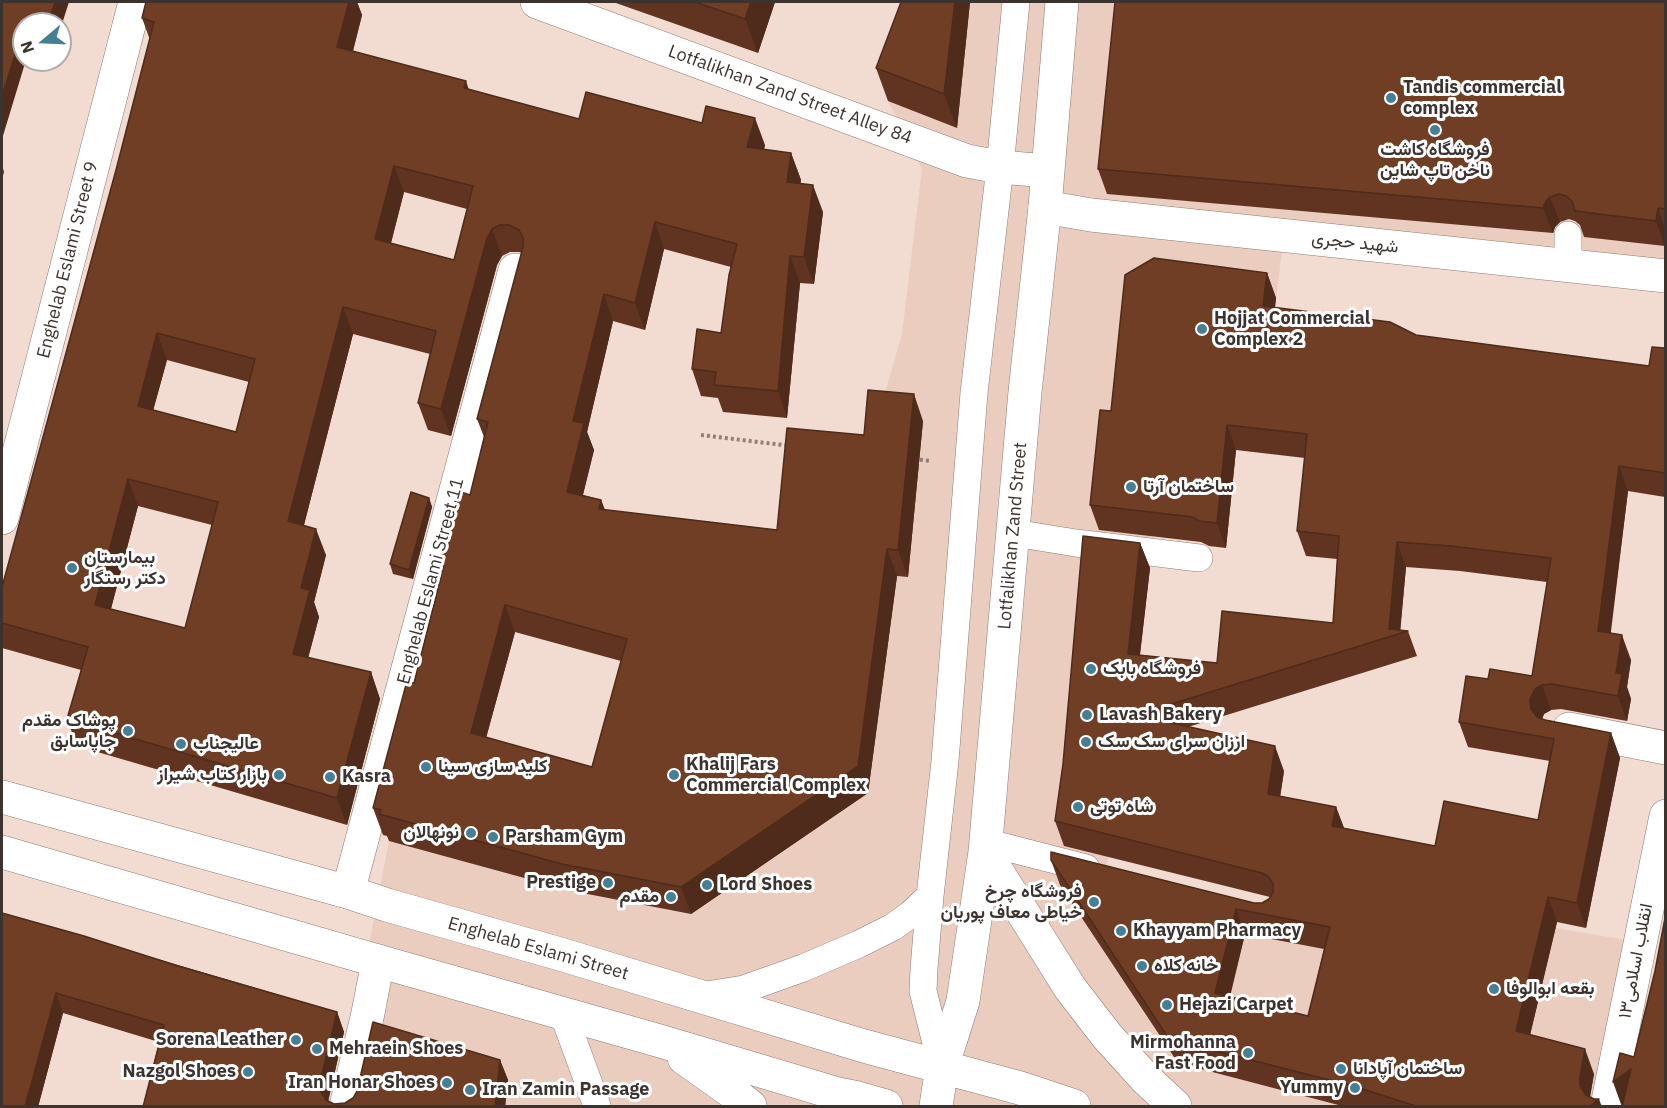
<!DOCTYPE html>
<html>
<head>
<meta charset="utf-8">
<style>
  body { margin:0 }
  #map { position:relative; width:1667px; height:1108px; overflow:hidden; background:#f2dbd1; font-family:"IBM Plex Sans",sans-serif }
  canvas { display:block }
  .frame { position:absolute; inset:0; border:3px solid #3c332f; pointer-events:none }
  .north { position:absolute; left:12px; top:12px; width:60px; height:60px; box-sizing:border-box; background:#fff; border:2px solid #b1adac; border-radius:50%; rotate:251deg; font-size:16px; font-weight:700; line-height:24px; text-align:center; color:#3c332f }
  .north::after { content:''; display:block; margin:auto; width:21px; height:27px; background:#438096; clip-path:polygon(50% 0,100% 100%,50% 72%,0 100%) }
</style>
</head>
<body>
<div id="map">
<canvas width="1667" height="1108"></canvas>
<div class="frame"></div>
<div class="north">N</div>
</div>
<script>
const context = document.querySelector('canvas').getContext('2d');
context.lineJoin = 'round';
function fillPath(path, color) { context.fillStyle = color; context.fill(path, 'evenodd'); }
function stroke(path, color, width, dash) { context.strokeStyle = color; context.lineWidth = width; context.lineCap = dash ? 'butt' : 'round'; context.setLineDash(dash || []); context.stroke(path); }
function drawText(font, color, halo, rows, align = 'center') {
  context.font = font + ' "IBM Plex Sans",Vazirmatn,sans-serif'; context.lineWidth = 6; context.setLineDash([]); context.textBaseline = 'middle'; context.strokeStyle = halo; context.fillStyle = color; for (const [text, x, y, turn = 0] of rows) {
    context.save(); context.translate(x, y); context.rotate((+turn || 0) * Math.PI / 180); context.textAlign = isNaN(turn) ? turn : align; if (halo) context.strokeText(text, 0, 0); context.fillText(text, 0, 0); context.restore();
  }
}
fillPath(new Path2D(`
  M926,2H1665V279L1283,242L1258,452L1163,441L1153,539L1113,561L1115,821L1107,865L1265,906L1556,928L1650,944L1615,1106H338L389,841L407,776L593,828L766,674L878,417L902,334L922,169L888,101Z`), '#ebcdc0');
const lane = new Path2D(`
  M1568,235V266
  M1014,533L1076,543L1199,558
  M985,842L1086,868
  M700,996L744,989L803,968L859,944L893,927L911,914L930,896
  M563,1013L597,1106
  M942,1067L923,991L924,969L930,896L945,761L974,393L1000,167L1016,2`);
const street = new Path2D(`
  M537,2L967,161L1000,167L1047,171
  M1045,207L1091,215L1666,276
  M2,518L135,2
  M1569,729L1666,748
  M348,892L515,270
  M346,1106L368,1013L378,961
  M1607,1106L1666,816`);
const secondary = new Path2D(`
  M2,797L348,892L387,905L560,954L864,1046L1020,1088L1074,1106
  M2,852L378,961L660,1041L838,1094L858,1098L886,1106
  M985,852L1070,988L1107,1036L1146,1079L1175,1106
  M684,1058L732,1092L750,1106
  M936,1106L942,1067L963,1001L985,852L1025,392L1045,207L1062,2`);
stroke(lane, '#907b73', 28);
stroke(street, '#907b73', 34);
stroke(secondary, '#907b73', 34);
stroke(new Path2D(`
  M701,435L791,446
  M914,459L931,461`), '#90807a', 4, [3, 3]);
stroke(lane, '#fff', 27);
stroke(street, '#fff', 33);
stroke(secondary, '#fff', 33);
fillPath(new Path2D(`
  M146,2H357L362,15L353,51L468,89L579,119L765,145L764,150L791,153L801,180L800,184L823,212L814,284L800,283L787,418L723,412L718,398L701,396L692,369L721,333L731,267L664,249L645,330L613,321L587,432L594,450L583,495L601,500L605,510L777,530L864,435L923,421L908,577L897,576L868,793L691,914L572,891L389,841L387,836L383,835L373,808L414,683L442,573L439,563L470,495L484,437L477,419L522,253L519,252H510L502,256L497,265L451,436L428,430L418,403L430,354L353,334L304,525L326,555L314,602L319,617L308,658L371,672L380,699L347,825L77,746L67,719L81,670L2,648V587L116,170L150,40L142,18ZM404,192L467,209L454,260L391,243ZM167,360L249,382L236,432L153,410ZM138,506L212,525L185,628L111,609ZM515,632L621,661L592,767L486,738Z
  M613,2H775L758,53Z
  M970,2L957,128L888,101L876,68Z
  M1665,2V246L1584,237L1580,225L1575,221L1569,219L1560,222L1555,227L1553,233L1107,194L1098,169Z
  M1267,273L1276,298L1275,307L1416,335L1649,366L1665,348V497L1628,491L1610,633L1631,660L1627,687L1631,699L1627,721L1561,709L1551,710L1544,714L1542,719L1611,733L1620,758L1586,928L1557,922L1530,1035L1594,1074L1590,1097L1602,1107H1346L1178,1063L1060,885L1051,860L1254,903H1262L1269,899L1270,897L1064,846L1055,821L1140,543L1150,568L1140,655L1217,663L1333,623L1337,559L1306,556L1297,531L1305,458L1236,450L1226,548L1209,546L1201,542L1099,530L1090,505L1111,411ZM1406,567L1460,571L1547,582L1532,676L1488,679L1459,722L1468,747L1550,761L1538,820L1435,846L1344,828L1336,807L1280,796L1284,771L1188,727L1417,656L1408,631L1400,630ZM1245,934L1324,949L1308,1016L1230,997Z
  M429,498L432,507L413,579L393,574L390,564Z
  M2,913L337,1012L344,1032L328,1101L334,1104L345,1103L500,1060L508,1080L505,1107H143L159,1042L63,1013L38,1107H2Z`), '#603420');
fillPath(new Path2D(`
  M55,2H69L60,30V24H48Z
  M349,2H357L362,15L347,74L337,47Z
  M751,2H775L758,53L745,19Z
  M955,2H970L957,128L944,94Z
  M23,26L24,60H26L2,139V96Z
  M466,81L475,108L464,88Z
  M755,118L765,145L757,174L747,147Z
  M791,153L801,180L797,209L787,182Z
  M2,165L4,172L2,179Z
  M394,166L404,192L385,266L375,239Z
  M813,185L823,212L814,284L804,257Z
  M1550,197L1560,222L1555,227L1553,233L1543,208L1546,201Z
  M1658,208L1665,229V246L1656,221Z
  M655,222L664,249L645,330L635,303Z
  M492,229L502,256L497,265L451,436L441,409L487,238Z
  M790,256L800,283L787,418L778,391Z
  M1267,273L1276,298L1272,331L1263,306Z
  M604,294L613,321L587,432L594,450L577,518L567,492L573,421Z
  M343,307L353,334L298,548L288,521Z
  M157,333L167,360L147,433L138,406Z
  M914,394L923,421L908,577L898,550Z
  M1227,425L1236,450L1226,548L1217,523Z
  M1619,466L1628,491L1608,656L1598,631Z
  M128,479L138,506L105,631L95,605Z
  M429,498L432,507L413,579L409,570Z
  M601,500L611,526L599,509Z
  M316,529L326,555L314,602L319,617L302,681L293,654L301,588Z
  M1397,542L1406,567L1400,634L1389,629Z
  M1140,543L1150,568L1137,679L1128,654Z
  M887,549L897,576L868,793L691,914L681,887Z
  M505,605L515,632L480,760L471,733Z
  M1622,635L1631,660L1627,687L1631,699L1627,721L1618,696L1616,673Z
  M371,672L380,699L347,825L337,798Z
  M1542,685L1551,710L1544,714L1540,724L1531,709L1530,699L1535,689Z
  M1611,733L1620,758L1586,928L1577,903Z
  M1275,746L1284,771L1277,818L1268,794Z
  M1336,807L1345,831L1332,826Z
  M1548,897L1557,922L1525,1056L1516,1031Z
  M1236,909L1245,934L1224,1018L1215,993Z
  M56,993L63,1013L38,1107H25Z
  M337,1012L344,1032L328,1102L321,1092L320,1082Z
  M1585,1049L1594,1074L1589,1102L1599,1099L1602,1107H1587L1580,1086V1077Z
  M500,1060L508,1080L505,1107H495Z
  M1631,1069L1622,1107L1613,1082Z`), '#4e2b1a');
const building = new Path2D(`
  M2,2H55L48,24H24V27L2,96Z
  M146,2H349L337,47L466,81L464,88L579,119L586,92L702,123L706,106L755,118L747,147L791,153L787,182L813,185L804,257L790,256L778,391L714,385L716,372L692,369L697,329L721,333L729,275L737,244L655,222L635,303L604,294L573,421L584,423L567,492L601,500L599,509L777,530L787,428L864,435L868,390L914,394L898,550L887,549L858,766L681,887L562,864L379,814L381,810L373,808L407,681L414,683L444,565L439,563L458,491L470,495L488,422L477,419L523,247V238L519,230L509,225H500L492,229L487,238L441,409L418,403L436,331L343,307L288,521L316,529L301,588L310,590L293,654L371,672L337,798L67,719L88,647L2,623V587L116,170L154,22L142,18ZM394,166L473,186L454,260L375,239ZM157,333L255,359L236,432L138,406ZM128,479L218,502L185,628L95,605ZM505,605L627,639L592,767L471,733Z
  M695,2H751L745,19Z
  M901,2H955L944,94L876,68Z
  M1115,2H1665V209L1658,208L1656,221L1575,211L1572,201L1566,196L1559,194L1550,197L1546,201L1543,208L1098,169Z
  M1154,258L1267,273L1263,306L1390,322L1416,335L1649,366L1652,347L1665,348V473L1619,466L1598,631L1622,635L1616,673L1622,674L1618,696L1552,684L1542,685L1535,689L1530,699L1531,709L1537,717L1545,720L1611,733L1577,903L1548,897L1516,1031L1585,1049L1580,1077V1086L1586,1095L1594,1099H1599L1589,1107H1419L1353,1086L1169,1039L1051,860V852L1254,903H1262L1269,899L1273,892V884L1269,877L1262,873L1055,821L1063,764L1083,536L1140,543L1128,654L1217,663L1222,611L1333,623L1339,536L1297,531L1307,434L1227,425L1217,523L1199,521L1192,517L1090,505L1100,410L1111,411L1125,275ZM1397,542L1451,546L1551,558L1532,676L1490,669L1488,679L1466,676L1459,722L1554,739L1538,820L1444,801L1435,846L1332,826L1336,807L1268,794L1275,746L1136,715L1408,631L1389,629ZM1236,909L1330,927L1308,1016L1215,993Z
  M411,492L429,498L409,570L390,564Z
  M2,913L84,936L178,966L337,1012L320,1082L321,1092L326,1100L334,1104L345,1103L353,1098L357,1091L373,1022L500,1060L495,1107H143L164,1025L56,993L25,1107H2Z
  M1665,918V1107H1622L1631,1069L1613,1082L1620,1053L1634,1057L1655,971Z`);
fillPath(building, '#703d25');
stroke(building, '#4e2b1a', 1.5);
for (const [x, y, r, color] of [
  [1391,98,6,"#438096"],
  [1435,130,6,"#438096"],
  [1202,329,6,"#438096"],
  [1131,487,6,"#438096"],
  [72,568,6,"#438096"],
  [1091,669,6,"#438096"],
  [1087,715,6,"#438096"],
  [128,731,6,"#438096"],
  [1086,742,6,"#438096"],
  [181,744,6,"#438096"],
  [426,767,6,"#438096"],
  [279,775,6,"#438096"],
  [674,775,6,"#438096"],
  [330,777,6,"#438096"],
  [1078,807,6,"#438096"],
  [471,833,6,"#438096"],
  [493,837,6,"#438096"],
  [608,883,6,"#438096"],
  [707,885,6,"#438096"],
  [671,897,6,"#438096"],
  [1094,902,6,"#438096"],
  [1121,931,6,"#438096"],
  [1142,966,6,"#438096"],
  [1494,989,6,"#438096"],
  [1167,1005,6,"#438096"],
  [296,1040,6,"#438096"],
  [317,1049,6,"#438096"],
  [1248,1053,6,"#438096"],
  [1341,1069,6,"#438096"],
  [248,1072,6,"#438096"],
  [447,1083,6,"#438096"],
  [1355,1088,6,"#438096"],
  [470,1090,6,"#438096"]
]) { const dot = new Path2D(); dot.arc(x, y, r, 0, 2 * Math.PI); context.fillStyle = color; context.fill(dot); stroke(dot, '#fff', 2); }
drawText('bold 18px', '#3c332f', '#fff', [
  ["Tandis commercial",1403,88],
  ["complex",1403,109],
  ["فروشگاه کاشت",1435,150,"center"],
  ["ناخن تاپ شاین",1435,171,"center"],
  ["Hojjat Commercial",1214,319],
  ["Complex 2",1214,340],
  ["ساختمان آرتا",1143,487],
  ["بیمارستان",84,558],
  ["دکتر رستگار",84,579],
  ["فروشگاه بابک",1103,669],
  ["Lavash Bakery",1099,715],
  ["پوشاک مقدم",116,721,"right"],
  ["جاپاسابق",116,742,"right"],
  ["ارزان سرای سک سک",1098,742],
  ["عالیجناب",193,744],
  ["Khalij Fars",686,765],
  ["Commercial Complex",686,786],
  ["کلید سازی سینا",438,767],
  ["بازار کتاب شیراز",267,775,"right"],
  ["Kasra",342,777],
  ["شاه توتی",1090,807],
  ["نونهالان",459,833,"right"],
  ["Parsham Gym",505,837],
  ["Prestige",596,883,"right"],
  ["Lord Shoes",719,885],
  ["فروشگاه چرخ",1082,892,"right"],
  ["خیاطی معاف پوریان",1082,913,"right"],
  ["مقدم",659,897,"right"],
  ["Khayyam Pharmacy",1133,931],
  ["خانه کلاه",1154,966],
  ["بقعه ابوالوفا",1506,989],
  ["Hejazi Carpet",1179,1005],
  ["Sorena Leather",284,1040,"right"],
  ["Mirmohanna",1236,1043,"right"],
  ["Fast Food",1236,1064,"right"],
  ["Mehraein Shoes",329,1049],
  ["ساختمان آپادانا",1353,1069],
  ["Nazgol Shoes",236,1072,"right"],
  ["Iran Honar Shoes",435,1083,"right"],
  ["Yummy",1343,1088,"right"],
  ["Iran Zamin Passage",482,1090]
], 'left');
drawText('18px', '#3c332f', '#fff', [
  ["Lotfalikhan Zand Street Alley 84",790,95,20],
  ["شهید حجری",1355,243,6],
  ["Enghelab Eslami Street 9",68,260,-76],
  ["Lotfalikhan Zand Street",1013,536,-85],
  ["Enghelab Eslami Street 11",431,581,-75],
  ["Enghelab Eslami Street",538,949,16],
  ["انقلاب اسلامی۱۳",1636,961,-79]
]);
</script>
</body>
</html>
